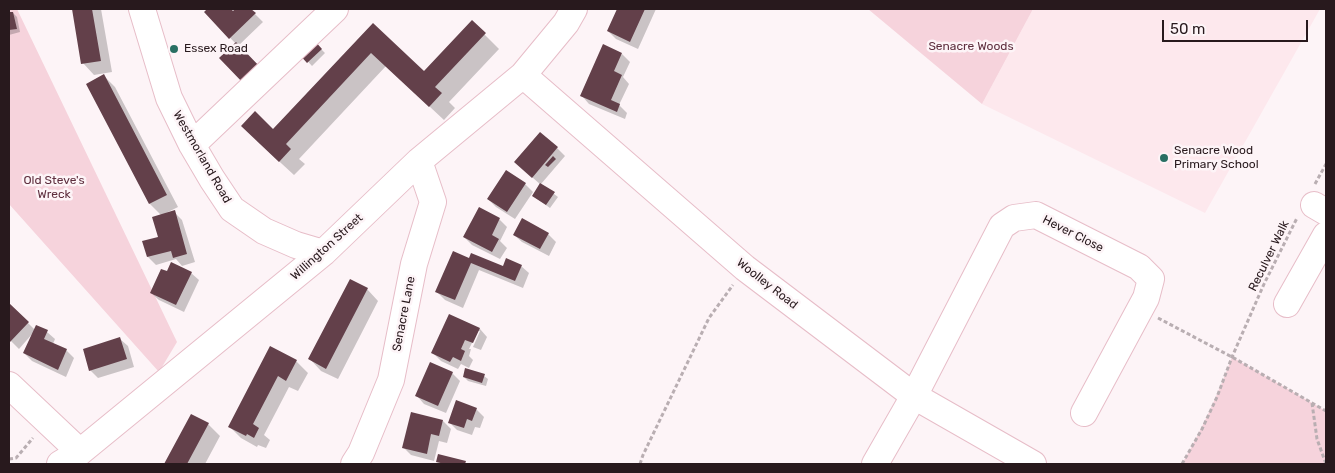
<!DOCTYPE html>
<html>
<head>
<meta charset="utf-8">
<style>
  body { margin:0 }
  #map { position:relative; width:1335px; height:473px; overflow:hidden; background:#fdf4f7; font-family:Rubik,sans-serif }
  canvas { display:block }
  .frame { position:absolute; inset:0; border:10px solid #28191d; pointer-events:none }
  .scale { position:absolute; left:1162px; top:20px; width:146px; height:22px; box-sizing:border-box; border:2px solid #28191d; border-top:0; padding-left:6px; font-size:15px; line-height:18px; white-space:nowrap; color:#28191d; -webkit-text-stroke:4px #fdf4f7; paint-order:stroke }
</style>
</head>
<body>
<div id="map">
<canvas width="1335" height="473"></canvas>
<div class="frame"></div>
<div class="scale">50 m</div>
</div>
<script>
const context = document.querySelector('canvas').getContext('2d');
context.lineJoin = 'round';
function fillPath(path, color) { context.fillStyle = color; context.fill(path, 'evenodd'); }
function stroke(path, color, width, dash) { context.strokeStyle = color; context.lineWidth = width; context.lineCap = dash ? 'butt' : 'round'; context.setLineDash(dash || []); context.stroke(path); }
function drawText(font, color, halo, rows, align = 'center') {
  context.font = font + ' Rubik,sans-serif'; context.lineWidth = 5; context.setLineDash([]); context.textBaseline = 'middle'; context.strokeStyle = halo; context.fillStyle = color; for (const [text, x, y, turn = 0] of rows) {
    context.save(); context.translate(x, y); context.rotate((+turn || 0) * Math.PI / 180); context.textAlign = isNaN(turn) ? turn : align; if (halo) context.strokeText(text, 0, 0); context.fillText(text, 0, 0); context.restore();
  }
}
fillPath(new Path2D(`
  M1033,9H1320L1205,213L982,104Z`), '#fde8ed');
fillPath(new Path2D(`
  M9,9H17L177,342L159,372L9,204Z
  M868,9H1033L982,104Z
  M1232,357L1326,411V464H1182C1202,429 1218,395 1232,357Z`), '#f6d3dc');
fillPath(new Path2D(`
  M73,9H101L112,72L94,75L83,63Z
  M209,9H230L233,13L237,9H250L263,22L238,46L205,12Z
  M618,9H656L638,49L616,39L608,31Z
  M13,13L17,17L20,32L9,35V14Z
  M472,22L499,49L449,102L455,108L444,120L386,66L299,159L305,164L294,175L257,141L274,131L373,25L424,73Z
  M314,42L325,53L312,66L301,54Z
  M622,54L630,62L623,77L629,84L619,105L627,113L625,119L589,104L582,96Z
  M104,76L115,87L178,207L166,213L174,212L182,220L195,262L182,266L176,259L156,265L148,257L144,242L160,238L161,215L150,204L88,84Z
  M557,148L565,156L541,184L558,197L550,208L533,196L541,185L524,170Z
  M525,184L533,192L515,219L496,207L488,199Z
  M499,219L507,227L500,241L507,248L500,259L472,245L464,237Z
  M522,220L548,234L556,242L549,256L522,242L514,235Z
  M470,260L504,267L521,266L529,273L523,288L479,270L463,308L445,300L437,292Z
  M167,273H191L199,280L184,312L159,300L151,293Z
  M367,289L378,301L338,379L321,371L310,359Z
  M9,304L35,330L47,332L55,339L53,344L66,350L74,358L66,377L32,361L24,353L33,333L19,349L9,339Z
  M450,316L480,329L487,337L481,350L473,347L480,331H478L469,349H471L469,356L473,360L469,368L461,364L458,369L441,361L433,353Z
  M120,339L128,346L134,367L98,378L90,370Z
  M271,348L296,361L308,373L298,391L289,387L264,435L270,440L266,448L258,445L257,447L241,438L230,427Z
  M452,373L460,381L446,413L424,404L417,396Z
  M484,376L488,379L486,386L468,381L464,377Z
  M476,409L484,417L480,428L475,427L472,435L457,430L449,422Z
  M191,415L208,424L220,436L205,464H166Z
  M443,421L451,429L447,443L439,441L434,461L411,455L403,447Z`), '#0003');
fillPath(new Path2D(`
  M72,9H92L101,61L81,64Z
  M207,9H231L233,11L235,9H251L256,13L229,39L204,12Z
  M617,9H645L630,42L607,31Z
  M9,12H13L17,29L9,30Z
  M472,20L486,33L435,87L442,93L429,107L371,53L286,144L291,149L279,162L241,126L255,111L273,129L373,23L424,71Z
  M314,40L322,49L307,63L299,54Z
  M236,42L262,69L245,85L219,58Z
  M603,44L622,53L614,71L622,75L611,100L620,104L617,112L580,96Z
  M104,74L167,195L149,204L86,84Z
  M540,132L558,147L532,178L514,162Z
  M553,156L556,159L548,167L545,165Z
  M506,170L526,183L507,212L487,199Z
  M540,183L555,192L546,205L532,196Z
  M479,207L500,218L492,235L499,239L492,252L463,237Z
  M175,210L187,254L173,258L171,251L147,257L142,241L158,237L152,217Z
  M522,218L549,233L540,249L513,235Z
  M453,251L469,258L471,253L503,266L506,258L522,265L515,281L471,263L455,300L435,292Z
  M171,262L192,272L176,305L150,293L161,269L167,271Z
  M350,279L368,288L326,369L308,359Z
  M9,303L29,322L10,342L9,340Z
  M449,314L480,328L473,343L465,340L461,349L465,351L461,361L453,357L450,362L431,353Z
  M36,325L48,330L44,339L67,349L58,370L23,353Z
  M120,337L127,359L89,371L83,349Z
  M270,346L297,360L286,381L278,376L253,424L259,428L254,438L247,434L246,436L228,427Z
  M430,362L453,372L438,406L415,396Z
  M465,368L485,374L482,383L463,377Z
  M456,400L477,408L472,421L467,419L464,428L448,423Z
  M411,412L443,420L439,436L431,434L427,454L402,448Z
  M191,414L209,423L187,464H164Z
  M438,454L466,461L465,464H445L436,462Z`), '#63404a');
const minor = new Path2D(`
  M142,9L169,98L192,145L212,179L232,209L264,231L296,245L323,253
  M523,75L745,268L914,396L1033,464
  M192,145L335,9
  M1314,205L1326,212
  M1287,304L1326,235
  M9,385L80,452
  M60,464L80,452L323,253L419,161L523,75L566,23L574,9
  M354,464L361,453L391,380L414,264L433,202L419,161
  M875,464L914,396L1002,226L1014,218L1036,215L1139,267L1151,279L1146,298L1084,413`);
stroke(minor, '#e7bdc8', 28);
stroke(new Path2D(`
  M1315,184L1326,164
  M1158,318L1232,357L1326,411
  M1312,403L1317,439L1326,464
  M9,459L16,458L33,438
  M640,464L643,455L709,318L733,285
  M1182,464L1202,429L1217,397L1232,357L1264,284L1297,218`), '#b9aeb2', 3, [4, 2.5]);
stroke(minor, '#fff', 26);
for (const [x, y, r, color] of [
  [174,49,5,"#296f63"],
  [1164,158,5,"#296f63"]
]) { const dot = new Path2D(); dot.arc(x, y, r, 0, 2 * Math.PI); context.fillStyle = color; context.fill(dot); stroke(dot, '#fdf4f7', 2); }
drawText('12px', '#5e2e3e', '#fdf4f7', [
  ["Senacre Woods",971,47],
  ["Old Steve's",54,181],
  ["Wreck",54,195]
]);
drawText('12px', '#28191d', '#fdf4f7', [
  ["Essex Road",184,49],
  ["Senacre Wood",1174,151],
  ["Primary School",1174,165]
], 'left');
drawText('12px', '#28191d', '#fdf4f7', [
  ["Westmorland Road",202,157,60],
  ["Hever Close",1073,234,27],
  ["Willington Street",327,247,-42],
  ["Reculver Walk",1269,256,-64],
  ["Woolley Road",767,284,38],
  ["Senacre Lane",404,314,-79]
]);
</script>
</body>
</html>
